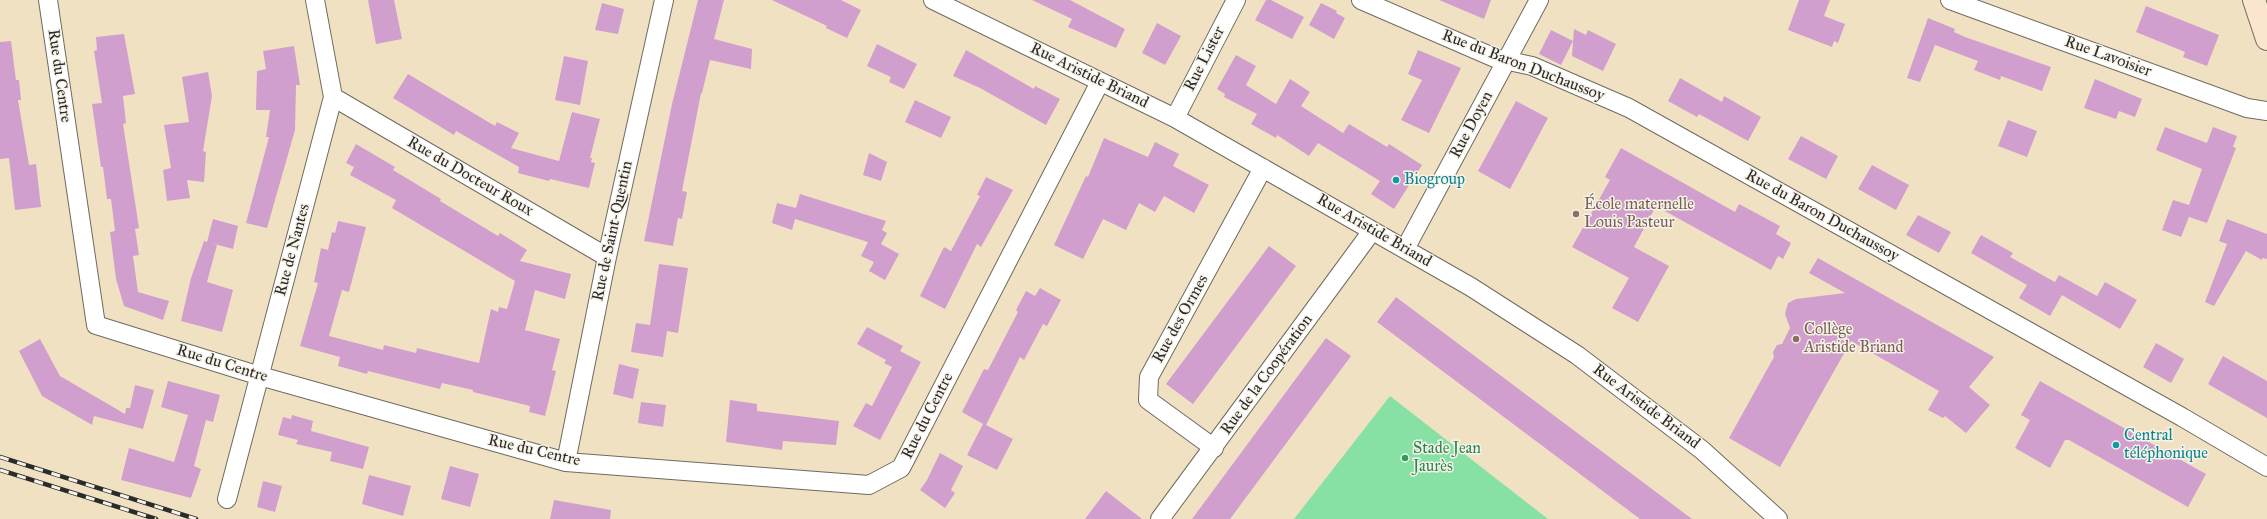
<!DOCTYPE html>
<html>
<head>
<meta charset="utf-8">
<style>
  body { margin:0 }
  canvas { display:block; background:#f1e1c3 }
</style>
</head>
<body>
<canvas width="2267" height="519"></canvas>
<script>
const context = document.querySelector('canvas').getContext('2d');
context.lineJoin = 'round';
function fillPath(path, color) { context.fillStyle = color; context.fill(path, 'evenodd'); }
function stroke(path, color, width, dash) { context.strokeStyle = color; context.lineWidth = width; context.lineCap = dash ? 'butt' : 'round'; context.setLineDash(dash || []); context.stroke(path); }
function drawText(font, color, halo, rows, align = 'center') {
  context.font = font + ' "IM FELL Great Primer",serif'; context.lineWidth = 3; context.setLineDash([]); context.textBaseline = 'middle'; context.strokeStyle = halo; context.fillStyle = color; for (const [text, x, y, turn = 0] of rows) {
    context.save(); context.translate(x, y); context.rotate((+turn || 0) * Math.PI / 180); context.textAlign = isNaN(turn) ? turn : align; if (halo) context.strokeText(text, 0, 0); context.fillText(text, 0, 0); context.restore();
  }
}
fillPath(new Path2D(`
  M1390,396L1548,519H1294Z`), '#87e0a4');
fillPath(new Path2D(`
  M368,0H394L402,39L376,44Z
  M698,0H724L714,39L752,49L751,69L710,60L702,93H701L682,191L687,192L682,219L678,218L673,246L644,241L672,104Z
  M772,0H841L861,10L847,38L826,28L827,26Z
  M1032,0H1070L1125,29L1116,48L1068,27L1072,19Z
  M1266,0H1271L1304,17L1292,39L1255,20Z
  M1439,0H1491L1484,19Z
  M1799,0H1830L1824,16L1845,24L1838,43L1834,41L1832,47L1788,30Z
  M602,3L624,9L618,34L595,30Z
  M1321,3L1337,11L1336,13L1345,18L1334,39L1309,25Z
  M2146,6L2219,35L2207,66L2183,57L2185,52L2136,32Z
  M1928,18L1955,29L1954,32L1965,37L2051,67L2042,91L2001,76L2000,80L1974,70L1978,61L1935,45L1920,82L1907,78Z
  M1157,23L1181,36L1165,65L1142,53Z
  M1574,29L1586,35L1588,30L1616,44L1603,71L1572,56Z
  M1551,30L1573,41L1561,65L1539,54Z
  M124,34L135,94L123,96L126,123L123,124L139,228L135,229L139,255L133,256L138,292L169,301L163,320L124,306L116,279L110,232L115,231L111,199H107L103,167H101L92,104L102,103L94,51L97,50L96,37Z
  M11,41L16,80H19L21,100H18L29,165L36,164L41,207L15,210L9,158L0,159V42Z
  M877,44L917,64L904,89L889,82L891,77L867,66Z
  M294,46L300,85H296L295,130L267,228L246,223L269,137H266L270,110H256L257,71L266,69L263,51Z
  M966,50L1034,89L1035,86L1060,99L1046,125L980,88L953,76Z
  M1418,50L1461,68L1429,133L1401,120L1422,80L1408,74Z
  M1236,55L1256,66L1246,85L1276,104L1290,79L1310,92L1301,106L1343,133L1349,124L1387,147L1389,144L1422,165L1394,209L1371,194L1380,181L1318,143L1309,156L1277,135L1276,138L1251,124L1257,114L1224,97L1225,94L1217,89Z
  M564,56L588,61L580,105L555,100Z
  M208,72L212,96L203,151L206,152L204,182L187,180L190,198L167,201L163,170L171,168L164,125L189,122L182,77Z
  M408,74L495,126L497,122L519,133L511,148L559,161L572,112L600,119L590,158H592L591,162L595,163L589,188L550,179L549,181L518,173L519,167L456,131L454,135L393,98Z
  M1680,78L1722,102L1724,96L1761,117L1748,141L1699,114L1697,117L1668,101Z
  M2095,79L2142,99L2135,117L2119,111L2116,119L2084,108Z
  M915,100L951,117L941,138L905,122Z
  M1516,101L1548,118L1510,189L1478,171Z
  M2008,120L2037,131L2027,157L1998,146Z
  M2165,127L2207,143L2213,127L2237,136L2233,147L2236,148L2207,223L2189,217L2181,237L2162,230L2173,200L2189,205L2202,169L2156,150Z
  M1801,136L1838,156L1826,179L1788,159Z
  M1104,138L1148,157L1155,142L1179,154L1173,166L1209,185L1194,213L1164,196L1155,212L1139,203L1126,230L1103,219L1083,259L1054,245L1086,176L1088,177Z
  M356,144L395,167L393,170L441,199L440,201L498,236L500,233L527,250L520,261L571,274L565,299L535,290L525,330L560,339L552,370L556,371L545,416L529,412L530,406L473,392V390L442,383L440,389L368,371L367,374L338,366L340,357L300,346L318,283L314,282L321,248L328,250L332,232L335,233L338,221L366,227L349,292L342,290L329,336L383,350L384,345L416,353L417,348L479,363L491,309L498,312L499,307L507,309L515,281L392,208L396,200L350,175L354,167L346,163Z
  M1621,148L1735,212L1739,204L1780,226L1776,234L1791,243L1783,259L1778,256L1771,270L1656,206L1634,247L1669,266L1638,322L1612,308L1629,278L1572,247L1610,180L1605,177Z
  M869,153L887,162L881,181L863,175Z
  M1872,165L1909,185L1896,210L1858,189Z
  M986,177L1013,190L981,247L977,244L945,309L920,296L944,247L951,251L980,196L977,195Z
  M800,194L886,221L882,230L887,233L881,244L899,254L885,280L869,271L874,262L861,256L868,242L795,219L792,230L772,223L777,203L796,208Z
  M1918,215L1951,232L1939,253L1906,235Z
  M213,219L238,226L233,249L207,242Z
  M2227,219L2267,234V259L2262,258V260L2246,251L2214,306L2205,302L2227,244L2219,241Z
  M1981,235L2013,253L2010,257L2055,282L2059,275L2097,296L2105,282L2137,300L2120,329L2062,295L2050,316L2019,298L2027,285L1971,253Z
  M204,241L217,245L207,282L233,290L222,332L181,321L191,278Z
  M1269,246L1296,266L1193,404L1166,384Z
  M1818,258L1994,357L1969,387L1990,405L1966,433L1945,416L1943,418L1928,410L1939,391L1851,341L1780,467L1729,438L1774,357L1773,352L1777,345L1782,344L1790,328L1785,314L1788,303L1796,299L1845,293L1809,273Z
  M659,264L688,268L678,333L667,331L663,357L631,352L636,323L650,325Z
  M1040,288L1061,300L1047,326L1043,324L1024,360L1020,357L986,425L1013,439L997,470L967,455L983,424L962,412L984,369L988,370L1018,312L1016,310L1026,291L1035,296Z
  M1396,297L1692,519H1640L1377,322Z
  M867,327L903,346L900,351L921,362L880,440L853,426L866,403L872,406L892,367L884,363L886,360L857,344Z
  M1326,338L1351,356L1230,519H1192Z
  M40,339L60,376L125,414L126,408H130L135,385L154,390L143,429L94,416L92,425L42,396L19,351Z
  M2156,343L2184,359L2171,383L2143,367Z
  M2223,356L2267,381V418L2208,384Z
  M619,364L639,369L633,399L613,394Z
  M168,381L220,395L213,422L206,420L194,466L201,469L191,498L121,480L129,448L174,462L188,415L161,407Z
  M2040,381L2206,474L2188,507L2069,440H2065L2050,468L2015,448L2030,420L2021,415Z
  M730,400L757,404V411L839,421L836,445L783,441L782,450L726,442Z
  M641,402L666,405L663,427L638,423Z
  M292,415L313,421L311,431L369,447L363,469L330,461L332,452L296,444L298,440L278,435L283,417L291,419Z
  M940,453L963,466L951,490L955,493L945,508L920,490L927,480Z
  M450,466L479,474L470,507L441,499Z
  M369,475L411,486L403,516L362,504Z
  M263,481L282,486L275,512L257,507Z
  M1106,491L1142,519H1085Z
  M554,500L611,510L610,519H550Z`), '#d19fce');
const street = new Path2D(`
  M48,0L96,325L260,376L566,462L869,485L901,468L1100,82
  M933,0L1175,118L1471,287L1577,355L1702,450L1778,519
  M1361,0L1495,58L1532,66L1629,108L2182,417L2267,467
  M1950,0L2247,108L2267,111
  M333,97L607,257
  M1175,118L1236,0
  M1405,249L1539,0
  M1214,448L1148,400L1149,377L1263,168
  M566,462L607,257L664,0
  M227,499L333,97L315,0
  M1160,519L1372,231`);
const secondary = new Path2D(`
  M2254,0L2267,39`);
stroke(street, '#706b60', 20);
stroke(secondary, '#706b60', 24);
stroke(street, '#fff', 18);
stroke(secondary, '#fbe5cf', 22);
const rail = new Path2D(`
  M0,457L196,519
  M0,470L156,519`);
stroke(rail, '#2b2b2b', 4.5);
stroke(rail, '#f7f3e8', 3, [9]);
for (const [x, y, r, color] of [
  [1396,180,4,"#0f9aa8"],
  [1576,214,4,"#8d6e63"],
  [1796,339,4,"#8d6e63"],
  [2116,445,4,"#0f9aa8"],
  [1405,458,4,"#2e9e5b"]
]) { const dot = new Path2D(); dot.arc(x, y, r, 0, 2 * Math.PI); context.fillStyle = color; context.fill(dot); stroke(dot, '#f7f3e8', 1.5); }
drawText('16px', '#2b2b2b', '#f7f3e8', [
  ["Rue Lavoisier",2108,57,20],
  ["Rue Lister",1205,59,-63],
  ["Rue du Baron Duchaussoy",1523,66,21],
  ["Rue du Centre",59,76,82],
  ["Rue Aristide Briand",1089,76,26],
  ["Rue Doyen",1472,125,-62],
  ["Rue du Docteur Roux",470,177,30],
  ["Rue du Baron Duchaussoy",1822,216,29],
  ["Rue de Saint-Quentin",613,231,-78],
  ["Rue Aristide Briand",1374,231,30],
  ["Rue de Nantes",293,250,-75],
  ["Rue des Ormes",1181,319,-61],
  ["Rue du Centre",222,364,17],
  ["Rue de la Coopération",1267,375,-54],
  ["Rue Aristide Briand",1646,407,37],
  ["Rue du Centre",928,416,-63],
  ["Rue du Centre",534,451,13]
]);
drawText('16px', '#0d838f', '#f7f3e8', [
  ["Biogroup",1404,180],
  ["Central",2124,436],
  ["téléphonique",2124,454]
], 'left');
drawText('16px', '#785e54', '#f7f3e8', [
  ["École maternelle",1584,205],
  ["Louis Pasteur",1584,223],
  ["Collège",1804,330],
  ["Aristide Briand",1804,348]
], 'left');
drawText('16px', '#27864d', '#f7f3e8', [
  ["Stade Jean",1413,449],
  ["Jaurès",1413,467]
], 'left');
</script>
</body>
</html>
